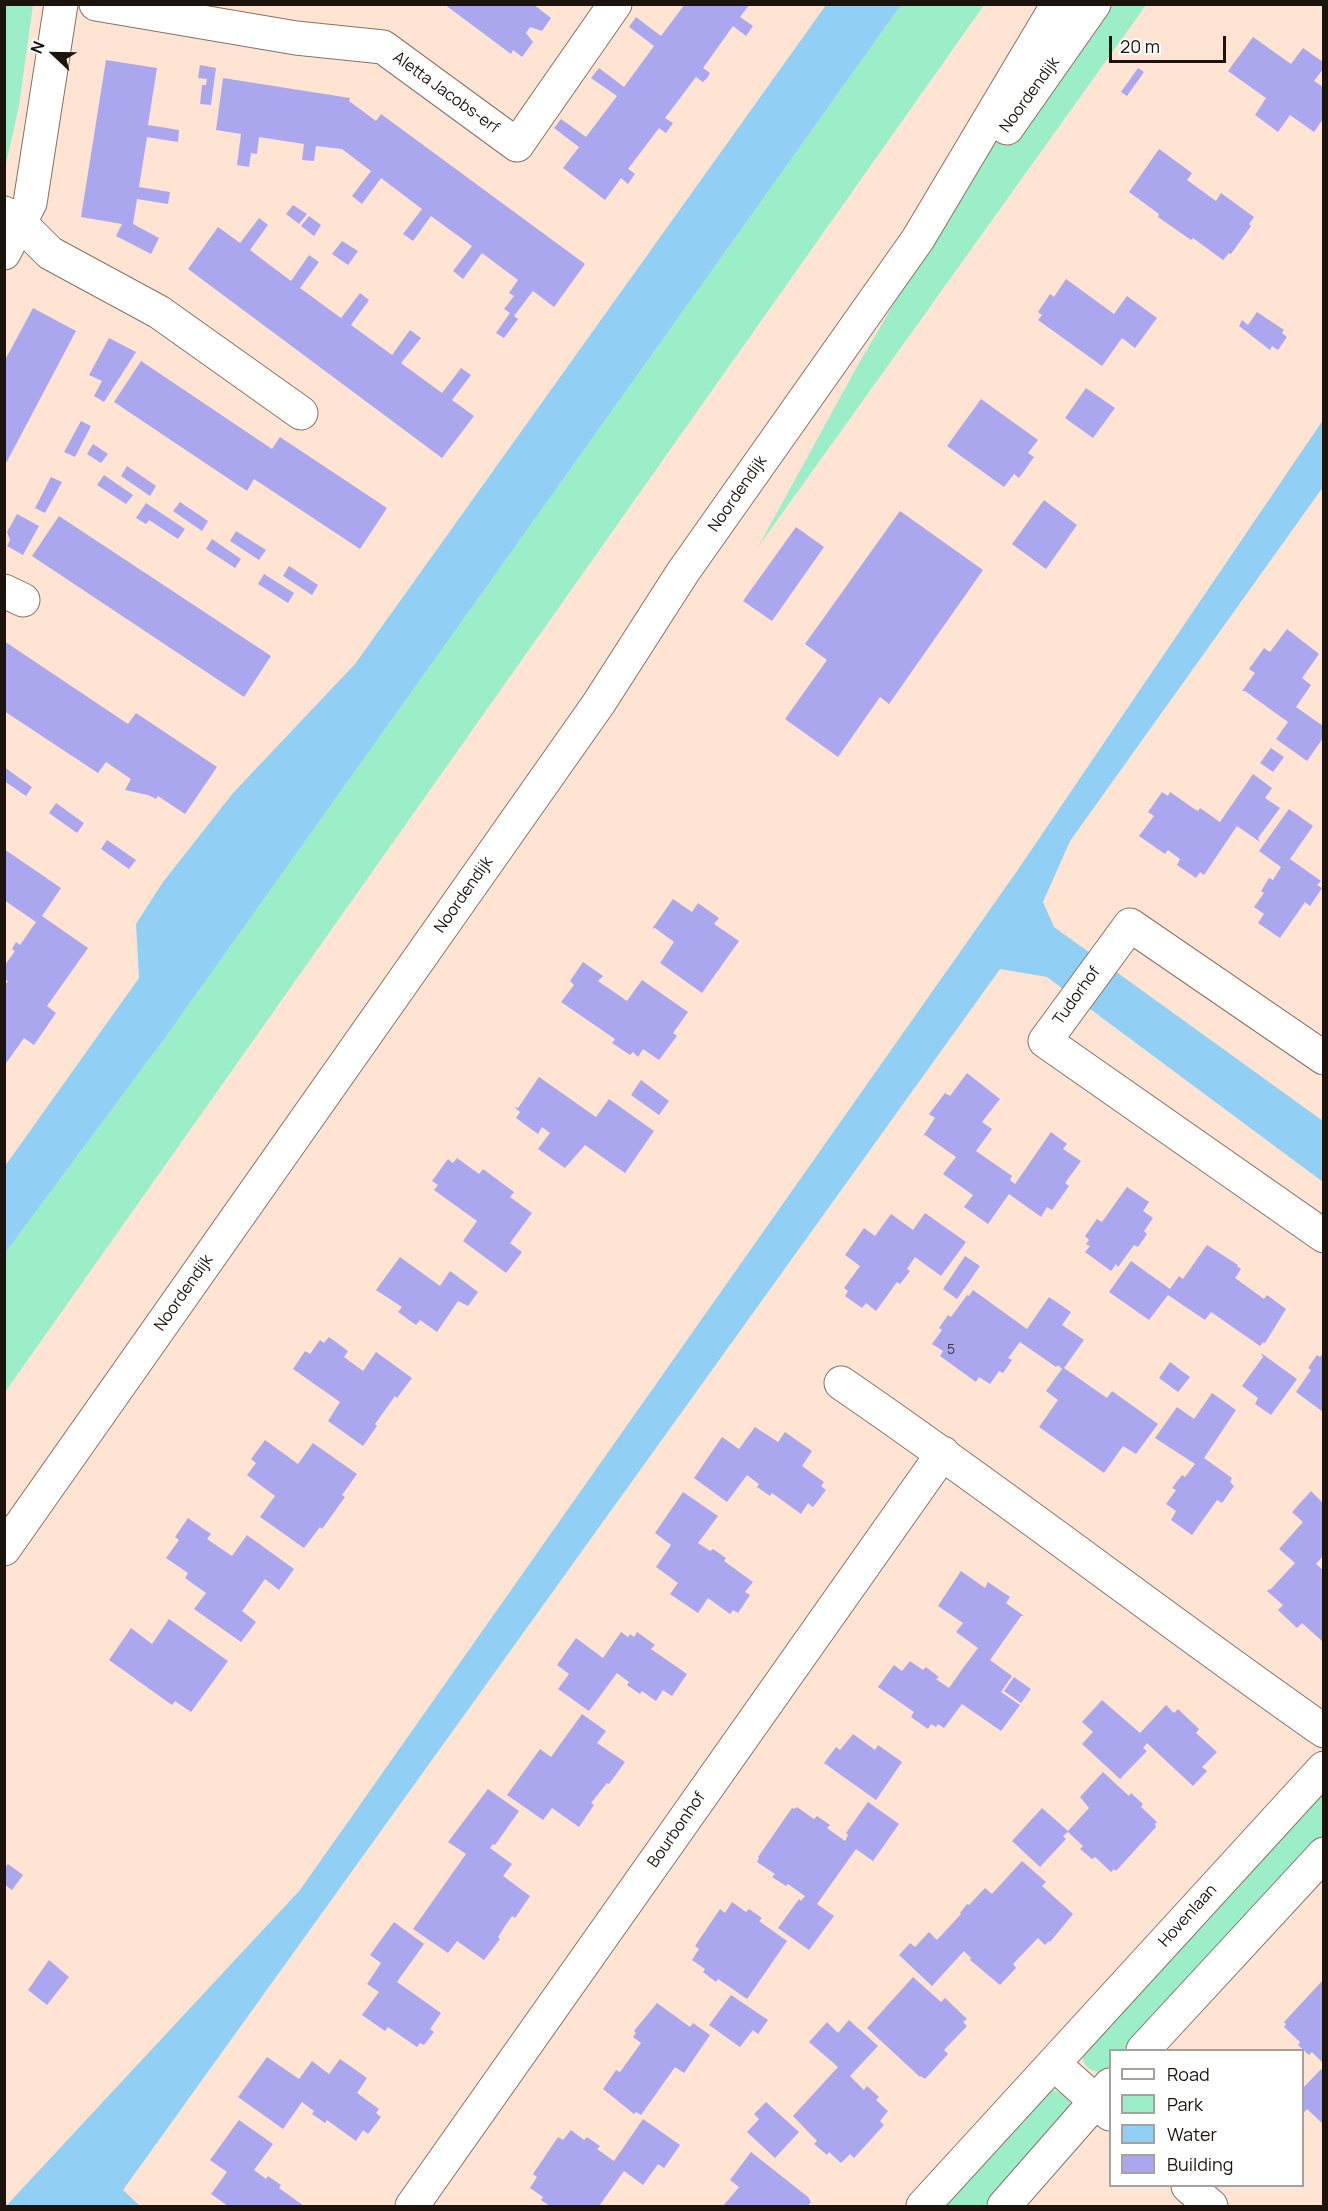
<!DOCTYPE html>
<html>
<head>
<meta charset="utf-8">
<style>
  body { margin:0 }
  #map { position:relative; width:1328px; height:2211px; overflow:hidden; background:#ffe4d3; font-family:Manrope,sans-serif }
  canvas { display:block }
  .frame { position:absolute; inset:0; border:6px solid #1c130d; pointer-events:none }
  .legend { position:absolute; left:1109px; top:2049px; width:195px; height:138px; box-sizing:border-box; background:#fff; border:2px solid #a4a19e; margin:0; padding:8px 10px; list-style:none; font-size:18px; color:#1c130d }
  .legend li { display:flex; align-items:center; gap:12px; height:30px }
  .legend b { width:30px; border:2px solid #a4a19e }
  .north { position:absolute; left:24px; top:24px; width:60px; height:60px; -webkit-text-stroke:4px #fff; paint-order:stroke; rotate:292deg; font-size:16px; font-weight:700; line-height:24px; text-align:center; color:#1c130d }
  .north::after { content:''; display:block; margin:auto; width:21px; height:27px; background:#1c130d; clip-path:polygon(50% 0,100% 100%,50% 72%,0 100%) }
  .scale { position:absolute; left:1109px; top:36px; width:117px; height:27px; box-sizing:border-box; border:3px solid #1c130d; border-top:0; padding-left:8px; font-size:18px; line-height:21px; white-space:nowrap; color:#1c130d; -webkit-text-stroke:4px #fff; paint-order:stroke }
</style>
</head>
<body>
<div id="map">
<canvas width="1328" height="2211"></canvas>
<div class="frame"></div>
<ul class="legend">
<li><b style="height:8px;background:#fff"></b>Road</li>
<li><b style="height:16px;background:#9beec7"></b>Park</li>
<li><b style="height:16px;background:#92cff4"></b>Water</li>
<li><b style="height:16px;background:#aaa7ef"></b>Building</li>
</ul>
<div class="north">N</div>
<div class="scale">20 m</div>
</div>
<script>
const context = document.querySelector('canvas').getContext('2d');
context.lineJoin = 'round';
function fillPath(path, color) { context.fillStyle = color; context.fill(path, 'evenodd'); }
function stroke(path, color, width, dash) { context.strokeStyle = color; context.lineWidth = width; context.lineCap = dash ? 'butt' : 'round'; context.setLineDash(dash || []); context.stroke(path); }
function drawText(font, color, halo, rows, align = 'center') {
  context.font = font + ' Manrope,sans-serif'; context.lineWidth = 4.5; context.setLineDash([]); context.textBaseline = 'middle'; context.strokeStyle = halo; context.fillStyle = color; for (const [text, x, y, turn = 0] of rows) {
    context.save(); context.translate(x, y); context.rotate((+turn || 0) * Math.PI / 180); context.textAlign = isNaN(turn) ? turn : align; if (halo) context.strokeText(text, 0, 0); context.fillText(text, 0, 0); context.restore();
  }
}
fillPath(new Path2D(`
  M5,4L33,5L19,106L5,168Z
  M901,5H984L5,1392V1253L162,1042Z
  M1069,5H1146L758,547L859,363Z
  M1323,1782V1839L1131,2050H1110V2072C1091,2073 1082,2069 1081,2048Z
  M1049,2089C1062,2092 1068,2097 1074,2109L988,2206H935Z`), '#9beec7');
fillPath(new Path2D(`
  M826,5H901L162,1042L5,1253V1166L139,978L136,924L163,882L233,793L355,664Z
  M1323,420V487L1070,841L1043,902L1054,927L1323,1121V1182L1047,977L1000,969L123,2190L140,2206H6L300,1890L1017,871Z`), '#92cff4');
fillPath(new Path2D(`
  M444,4H533L551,18L542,31L530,27L526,33L533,42L522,57L513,50L511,54Z
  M685,4H750L740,17L753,26L746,36L733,26L703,68L710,73L707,78L703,82L696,77L665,118L673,123L666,133L659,128L628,169L635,174L628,184L621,178L605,200L563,168L579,147L554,128L561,119L586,137L617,96L591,78L599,68L624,87L654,46L629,27L636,17L661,36Z
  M1253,37L1291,64L1303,48L1323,62V69L1314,81L1323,87V119L1314,132L1290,115L1278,132L1255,115L1266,98L1228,71Z
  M106,60L157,68L148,125L179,130L178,142L147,137L139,187L170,192L168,204L137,199L133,224L159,238L151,254L116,236L122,224L81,217Z
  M200,65L216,68L211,105L200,104L202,85H206L207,79L198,78Z
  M1138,68L1144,72L1127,96L1121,92Z
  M223,78L350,98L349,101L376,121L381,114L585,264L554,307L533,291L514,316L518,319L504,338L496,333L510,313L504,309L514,296L509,293L518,280L482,253L463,279L453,271L472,246L431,216L413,241L403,234L422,209L381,178L362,204L352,196L371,171L342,149L316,146L314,161L302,160L304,144L259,137L257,154L251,153L249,167L237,165L241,134L216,130Z
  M1159,149L1192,173L1187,180L1216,201L1221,193L1254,217L1249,224L1251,226L1231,254L1229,253L1223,260L1193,238L1191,240L1158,217L1159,214L1129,192Z
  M293,205L307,214L299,224L286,214Z
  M309,216L321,225L314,236L301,226Z
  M259,218L268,225L250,250L291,281L309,255L319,262L300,288L341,318L360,293L369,300L351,325L392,355L410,330L421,338L401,363L442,393L461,368L471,375L452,400L474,416L442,458L188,269L218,227L240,243Z
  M342,241L358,251L348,265L332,254Z
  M1066,279L1114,314L1127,296L1157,318L1135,348L1122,338L1102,366L1038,320L1042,315L1038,312L1050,294L1054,297Z
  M33,308L76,331L4,467V362Z
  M1257,312L1284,330L1282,333L1287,337L1278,350L1272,346L1270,350L1239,326L1242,320L1248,325Z
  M109,338L136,352L104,402L94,396L102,381L89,375Z
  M141,361L272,449L280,437L387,508L360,549L254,479L247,491L114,402Z
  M1086,388L1115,408L1093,438L1065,418Z
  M981,399L1038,440L1028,453L1034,457L1019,478L1014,474L1004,487L947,446Z
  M81,421L91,426L75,457L64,452Z
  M93,444L108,454L101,463L87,454Z
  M127,466L156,486L150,496L121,476Z
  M104,475L133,495L126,504L97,485Z
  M51,477L62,482L45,513L35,508Z
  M1044,500L1077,525L1046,569L1012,544Z
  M180,502L208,521L202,531L173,511Z
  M146,503L185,529L178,539L149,520L146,524L136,518Z
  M900,511L983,570L889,704L880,697L838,757L785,719L827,660L805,644Z
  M17,514L39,526L23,555L7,546L10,540L7,532Z
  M59,516L271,656L244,697L32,556Z
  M796,527L824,547L772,621L743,601Z
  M236,531L266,550L259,560L230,541Z
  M212,539L241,559L235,568L206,549Z
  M289,566L318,585L312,595L283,576Z
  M264,574L294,593L288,603L258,584Z
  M1287,629L1319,654L1302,678L1311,685L1296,707L1323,726V738L1307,761L1276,739L1288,722L1245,691H1242L1255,673L1249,669L1264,648L1270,652Z
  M4,641L128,724L136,713L217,767L185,814L158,796L156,799L148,795L125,790L131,779L106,762L98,773L4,711Z
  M1271,748L1284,757L1273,772L1260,763Z
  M4,767L32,787L26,796L4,781Z
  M1253,774L1272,788L1265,798L1280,808L1258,838L1260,842L1237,826L1204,875L1200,872L1196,878L1177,865L1180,859L1168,850L1165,854L1139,836L1154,816L1148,812L1162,792L1168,796L1170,792L1193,808L1198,811L1200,808L1220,822Z
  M56,803L84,823L77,833L49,813Z
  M1289,809L1313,826L1290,859L1321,881L1317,885L1322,888L1310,906L1305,902L1280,938L1258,923L1264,914L1254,907L1264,893L1261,891L1269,878L1273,880L1281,867L1259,851Z
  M107,840L136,860L129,869L101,849Z
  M4,849L61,888L42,916L88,948L47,1006L56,1013L34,1045L24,1038L4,1066V986L8,981L4,979V966L15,951L12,949L16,942L20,945L36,922L4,900Z
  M673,899L692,912L698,903L719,918L714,924L739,941L702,993L660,963L674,942L655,928L652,929Z
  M583,962L603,976L598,981L627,1001L642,980L688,1012L673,1033L677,1036L659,1060L643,1049L638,1057L633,1052L630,1055L612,1043L615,1039L561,1002L574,985L570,981Z
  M967,1073L1000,1099L982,1122L992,1129L976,1151L1012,1176L1010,1180L1015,1184L1051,1132L1067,1144L1063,1149L1081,1161L1065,1183L1069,1186L1052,1210L1047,1207L1041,1217L1009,1194L988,1224L964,1207L973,1195L943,1174L956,1157L925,1135L923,1136L935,1118L929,1114L945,1093L950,1096Z
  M539,1077L596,1117L609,1099L654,1131L625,1173L585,1145L565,1168L538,1149L550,1133L542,1127L538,1134L516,1118L520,1112L514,1107L518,1108Z
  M641,1080L669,1101L659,1115L631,1095Z
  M457,1158L479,1174L483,1169L514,1192L510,1197L532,1213L510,1243L522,1252L506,1273L463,1241L477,1221L434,1190L438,1185L432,1181L448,1159L453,1163Z
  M1127,1187L1149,1202L1143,1211L1153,1218L1144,1231L1147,1234L1138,1247L1134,1245L1118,1267L1116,1264L1111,1271L1085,1252L1090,1246L1086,1244L1089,1240L1085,1236L1097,1219L1102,1222Z
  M925,1213L966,1242L941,1276L915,1257L907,1269L910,1271L900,1284L897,1282L876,1311L866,1303L862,1308L845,1296L848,1291L844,1288L860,1266L845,1255L864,1228L875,1236L891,1214L913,1230Z
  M1207,1245L1238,1265L1237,1266L1241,1269L1235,1278L1264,1299L1267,1295L1286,1309L1265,1343L1263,1342L1260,1346L1211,1312L1205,1320L1168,1295L1149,1320L1109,1292L1131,1261L1170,1289L1179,1276L1183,1279Z
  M965,1256L980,1266L957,1299L943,1289Z
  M400,1257L440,1286L450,1271L478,1292L468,1306L458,1301L437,1332L420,1320L416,1325L398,1312L402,1307L376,1290Z
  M973,1290L1027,1329L1049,1297L1071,1312L1062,1325L1084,1340L1064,1368L1107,1398L1112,1391L1158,1424L1136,1454L1123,1446L1104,1473L1039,1427L1058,1400L1046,1391L1062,1369L1058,1365L1056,1367L1020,1342L1008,1358L1012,1360L1003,1373L999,1371L990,1384L979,1377L976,1382L940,1356L943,1351L932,1344L942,1330L939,1328L948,1315L951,1317L967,1295L969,1296Z
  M329,1337L348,1351L344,1357L363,1371L376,1352L412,1378L397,1398L395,1396L375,1424L377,1426L363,1446L328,1421L340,1402L293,1369L305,1351L310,1354L320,1340L324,1343Z
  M1261,1353L1297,1379L1271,1415L1255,1404L1258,1398L1242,1386L1263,1357Z
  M1323,1353V1412L1296,1392L1311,1370L1308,1368L1317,1355L1320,1357Z
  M1170,1362L1190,1377L1178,1392L1159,1378Z
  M1212,1393L1236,1410L1204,1458L1232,1478L1230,1482L1234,1486L1222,1503L1217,1500L1192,1535L1171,1520L1176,1511L1166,1504L1176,1490L1172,1488L1182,1475L1185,1477L1195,1464L1155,1438L1177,1407L1194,1419Z
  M755,1427L778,1442L785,1432L812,1451L802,1466L824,1482L821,1486L826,1490L813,1507L808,1503L801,1514L772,1493L770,1496L757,1487L759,1484L747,1475L727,1502L694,1478L722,1437L739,1449Z
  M265,1440L298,1464L313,1443L357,1474L342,1495L345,1497L322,1529L320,1527L304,1548L260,1517L275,1496L247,1475L256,1463L251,1459Z
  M1311,1491L1323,1503V1556L1316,1564L1323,1570V1642L1302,1623L1297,1628L1278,1610L1283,1605L1267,1591L1269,1589L1270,1590L1295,1563L1279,1549L1303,1522L1292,1512Z
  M683,1492L718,1516L698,1543L710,1551L713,1549L726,1558L724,1561L753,1582L745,1592L750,1595L738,1613L733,1610L730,1614L708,1598L698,1613L670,1594L678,1583L656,1567L671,1545L655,1533Z
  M188,1518L211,1534L207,1539L232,1556L247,1535L294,1569L279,1590L265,1579L242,1611L256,1622L241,1642L194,1609L206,1593L185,1578L188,1573L166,1558L179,1540L175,1537Z
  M961,1571L985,1588L988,1582L1010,1597L1006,1603L1024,1616H1021L990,1660L1012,1676L1001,1692L1020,1705L1001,1731L962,1704L944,1728L938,1724L936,1727L931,1724L928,1729L911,1717L914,1712L878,1687L894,1665L902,1671L910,1661L923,1670L926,1667L939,1677L936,1679L949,1688L963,1668L978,1648L956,1632L963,1623L938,1606Z
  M169,1619L228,1661L191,1712L175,1701L172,1705L109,1660L131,1628L152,1644Z
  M621,1632L628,1637L630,1634L634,1637L637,1632L655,1645L651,1649L687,1674L672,1696L663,1690L656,1701L642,1691L640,1694L627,1685L629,1682L617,1673L589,1711L558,1689L569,1674L557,1665L576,1638L603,1658Z
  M1014,1677L1031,1689L1021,1703L1004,1691Z
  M1102,1700L1140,1733L1166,1705L1174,1713L1178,1709L1199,1729L1196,1733L1217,1752L1202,1767L1207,1771L1193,1786L1147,1743L1143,1748L1147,1751L1120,1779L1082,1744L1093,1732L1082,1722Z
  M582,1714L606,1731L597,1743L625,1762L609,1784L607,1783L591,1803L594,1805L579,1827L552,1808L543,1820L507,1795L540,1749L551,1757Z
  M853,1734L875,1750L878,1745L902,1762L876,1800L824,1763L836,1747L840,1750Z
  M1103,1772L1129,1796L1131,1793L1143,1804L1141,1807L1157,1822L1155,1824L1156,1827L1116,1871L1114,1869L1111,1872L1095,1857L1092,1859L1080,1849L1083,1846L1068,1832L1063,1836L1066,1839L1040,1867L1012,1841L1042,1808L1068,1831L1089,1808L1080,1797Z
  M488,1789L519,1811L495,1845L493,1844L490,1848L512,1864L503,1876L530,1896L515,1918L512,1916L505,1926L498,1937L500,1939L484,1960L457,1941L448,1953L413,1929L466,1854L448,1842Z
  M868,1802L899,1824L873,1861L856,1849L817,1904L834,1916L809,1950L778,1928L799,1899L801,1901L805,1896L788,1884L786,1886L772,1877L775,1874L757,1862L759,1858L758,1857L792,1808L794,1809L797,1807L814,1819L817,1816L830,1825L827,1828L845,1841L848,1835L846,1833Z
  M1022,1861L1046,1882L1042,1886L1073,1914L1050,1942L1049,1941L1045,1945L1038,1938L1013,1964L1016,1968L1000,1985L970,1960L971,1958L964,1951L932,1986L899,1955L910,1943L915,1947L929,1932L937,1940L961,1914L960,1913L967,1904L969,1905L985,1888L992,1894Z
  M8,1864L23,1875L12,1890L4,1884V1868Z
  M732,1902L746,1912L749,1909L762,1918L759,1921L787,1941L747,1999L718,1979L716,1982L703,1972L705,1969L692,1960L699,1949L695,1946L720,1909L725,1913Z
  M394,1922L424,1944L397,1982L441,2013L430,2029L434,2032L424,2045L420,2043L417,2047L388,2027L385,2031L362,2015L379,1992L367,1984L381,1963L370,1955Z
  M49,1960L69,1977L47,2005L28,1990Z
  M913,1977L941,2002L945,1998L967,2019L963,2022L967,2026L944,2050L948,2054L925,2079L921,2076L920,2077L867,2028Z
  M1323,1980V2063L1312,2052L1309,2055L1298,2045L1300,2042L1284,2027L1286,2024L1284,2022Z
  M731,1995L768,2020L758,2034L753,2030L740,2047L709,2025Z
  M657,2003L690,2027L693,2023L710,2035L684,2073L675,2067L641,2115L636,2112L634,2114L603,2089L616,2070L620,2072L641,2043L633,2037L636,2033L634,2031Z
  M849,2020L878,2046L850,2076L864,2090L867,2086L879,2097L876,2100L888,2111L880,2121L884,2125L854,2158L850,2154L841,2163L829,2152L827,2155L814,2144L817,2141L793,2116L838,2067L809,2042L827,2022L838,2033Z
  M267,2057L299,2079L312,2061L329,2074L340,2059L367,2078L357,2093L379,2109L376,2113L381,2117L368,2134L363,2130L356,2141L327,2120L325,2123L312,2114L314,2111L302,2102L283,2129L238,2097Z
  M1321,2069L1323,2073V2124L1307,2109L1302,2114V2089Z
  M766,2102L799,2132L775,2158L747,2132L759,2119L754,2114Z
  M643,2119L680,2145L664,2168L658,2164L643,2185L624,2171L599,2206H550L541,2200L543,2197L530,2188L537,2177L533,2174L558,2137L563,2140L571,2130L584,2140L587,2137L600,2146L597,2149L614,2161Z
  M239,2120L273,2144L254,2170L266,2179L268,2176L281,2185L279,2188L304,2206H228L211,2194L227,2172L210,2160Z
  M751,2152L808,2197L811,2202L808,2206H723L739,2187L730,2180Z`), '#aaa7ef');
const street = new Path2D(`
  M96,4L296,38L383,47L517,145L615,4
  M1007,128L1094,4
  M4,213L20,223L50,253L159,312L301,413
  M4,253L30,203L61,4
  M4,591L23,600
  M1324,1058L1130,925L1045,1041L1324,1236
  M841,1383C1005,1495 1161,1617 1324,1731
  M4,1549L599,703L683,572L918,239L1058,4
  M1143,2050L1324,1854
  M1054,2064L1110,2114
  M1188,2186L1211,2206
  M412,2206L943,1453
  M923,2206L1324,1768
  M1004,2206L1110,2085`);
stroke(street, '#897162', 35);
stroke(street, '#fff', 33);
drawText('14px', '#403846', null, [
  ["5",951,1350]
]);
drawText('16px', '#1c130d', '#fff', [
  ["Aletta Jacobs-erf",446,93,36],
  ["Noordendijk",1030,95,-54],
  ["Noordendijk",738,494,-55],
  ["Noordendijk",464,895,-55],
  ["Tudorhof",1077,996,-54],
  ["Noordendijk",184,1293,-55],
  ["Bourbonhof",677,1830,-55],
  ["Hovenlaan",1188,1916,-48]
]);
</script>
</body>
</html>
